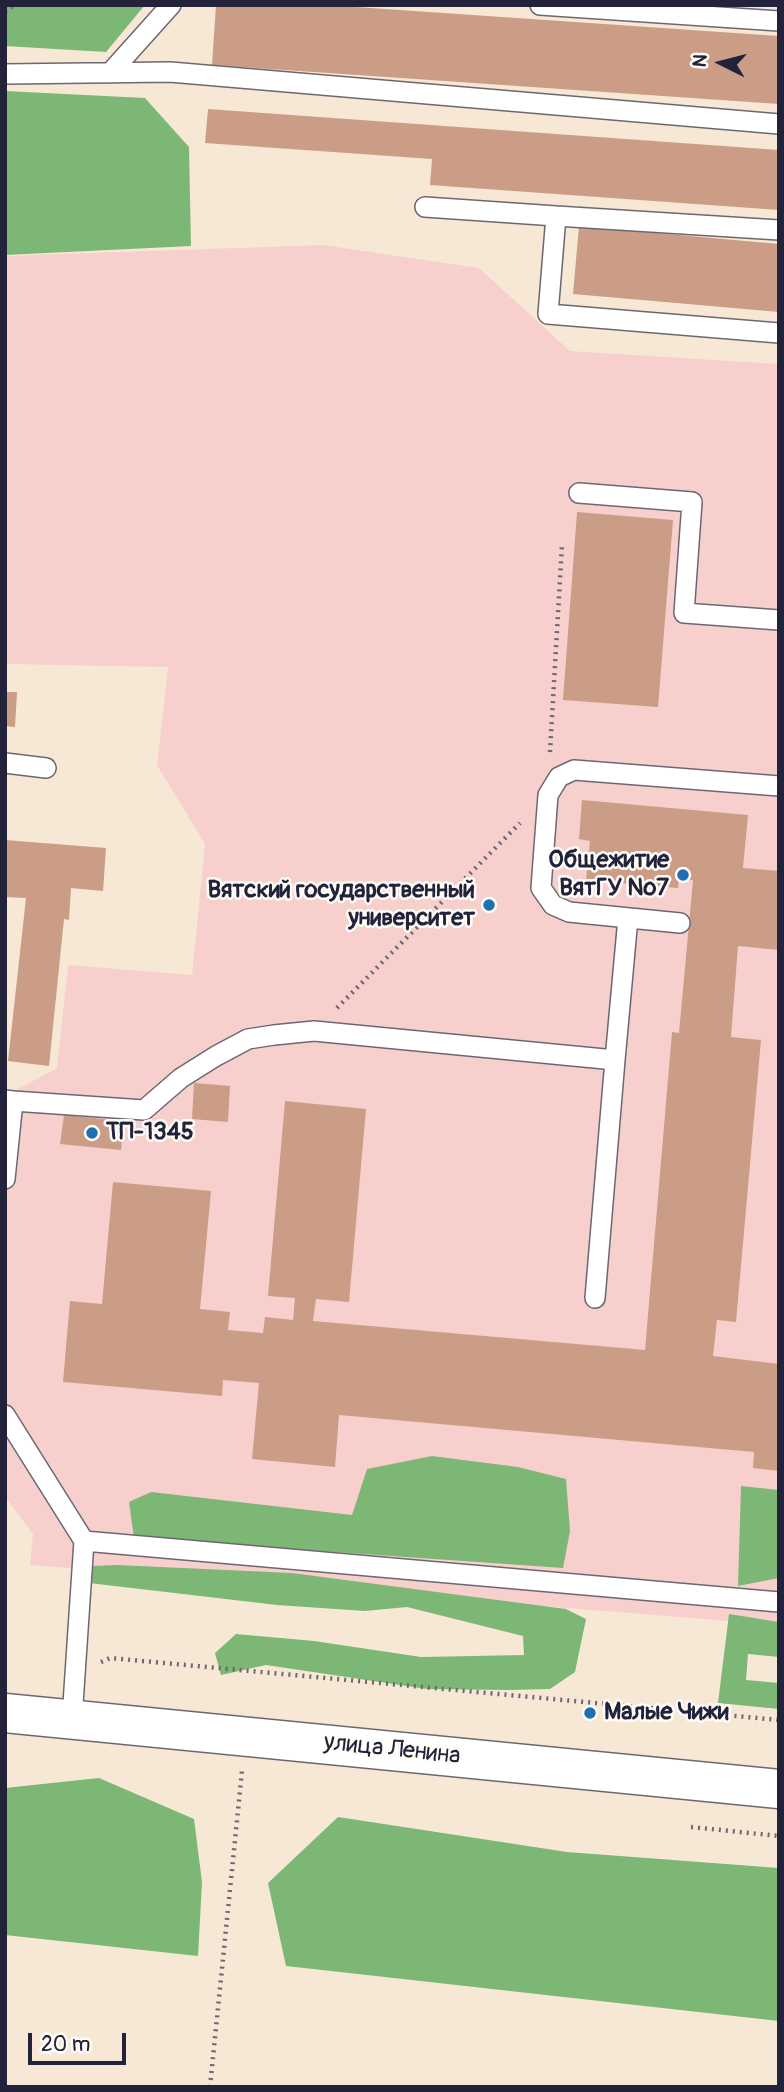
<!DOCTYPE html>
<html>
<head>
<meta charset="utf-8">
<style>
  body { margin:0 }
  #map { position:relative; width:784px; height:2092px; overflow:hidden; background:#f7e8d5; font-family:Pangolin,sans-serif }
  canvas { display:block }
  .frame { position:absolute; inset:0; border:7px solid #22223b; pointer-events:none }
  .north { position:absolute; left:686px; top:28px; width:70px; height:70px; -webkit-text-stroke:5px #fdfcf7; paint-order:stroke; rotate:276deg; font-size:19px; font-weight:700; line-height:28px; text-align:center; color:#22223b }
  .north::after { content:''; display:block; margin:auto; width:24px; height:32px; background:#22223b; clip-path:polygon(50% 0,100% 100%,50% 72%,0 100%) }
  .scale { position:absolute; left:28px; top:2033px; width:98px; height:32px; box-sizing:border-box; border:4px solid #22223b; border-top:0; padding-left:9px; font-size:21px; line-height:24px; white-space:nowrap; color:#22223b; -webkit-text-stroke:5px #fdfcf7; paint-order:stroke }
</style>
</head>
<body>
<div id="map">
<canvas width="784" height="2092"></canvas>
<div class="frame"></div>
<div class="north">N</div>
<div class="scale">20 m</div>
</div>
<script>
const context = document.querySelector('canvas').getContext('2d');
context.lineJoin = 'round';
function fillPath(path, color) { context.fillStyle = color; context.fill(path, 'evenodd'); }
function stroke(path, color, width, dash) { context.strokeStyle = color; context.lineWidth = width; context.lineCap = dash ? 'butt' : 'round'; context.setLineDash(dash || []); context.stroke(path); }
function drawText(font, color, halo, rows, align = 'center') {
  context.font = font + ' Pangolin,sans-serif'; context.lineWidth = 5; context.setLineDash([]); context.textBaseline = 'middle'; context.strokeStyle = halo; context.fillStyle = color; for (const [text, x, y, turn = 0] of rows) {
    context.save(); context.translate(x, y); context.rotate((+turn || 0) * Math.PI / 180); context.textAlign = isNaN(turn) ? turn : align; if (halo) context.strokeText(text, 0, 0); context.fillText(text, 0, 0); context.restore();
  }
}
fillPath(new Path2D(`
  M323,245L479,268L570,351L779,364V1625L30,1565L33,1534L5,1497V1096L57,1068L68,965L192,975L205,844L157,765L168,667L5,664V256Z`), '#f7d0ce');
fillPath(new Path2D(`
  M5,5H145L106,52L5,46Z
  M5,91L145,98L189,147L191,246L5,255Z
  M432,1456L518,1467L566,1479L570,1531L563,1568L134,1538L129,1502L151,1492L352,1515L367,1469Z
  M741,1486L779,1490V1578L738,1586Z
  M117,1565L292,1573L566,1609L586,1619L575,1672L550,1689L508,1690L427,1689L266,1665L221,1675L215,1653L236,1634L314,1641L421,1657L524,1655L523,1636L407,1607L365,1611L277,1605L89,1583L91,1566Z
  M729,1614L779,1622V1657L748,1654L746,1680L779,1683V1709L718,1703Z
  M99,1778L194,1819L202,1882L198,1956L5,1935V1788Z
  M338,1817L567,1852L779,1868V2021L286,1966L268,1883Z`), '#7db775');
fillPath(new Path2D(`
  M216,5H327L779,36V104L212,65Z
  M208,109L779,150V210L430,185L432,159L205,143Z
  M579,226L779,244V312L573,294Z
  M577,512L673,520L658,707L563,700Z
  M5,692H17L15,727L5,726Z
  M582,800L748,815L743,868L779,871V950L738,946L731,1037L761,1040L736,1322L717,1320L713,1356L779,1364V1471L753,1468L754,1452L339,1415L335,1467L252,1459L259,1383L223,1380L222,1396L63,1382L70,1301L102,1304L113,1182L211,1191L200,1309L230,1312L228,1330L263,1333L265,1317L293,1320L295,1298L268,1296L285,1101L366,1109L349,1302L316,1299L313,1321L645,1350L672,1032L679,1033L693,880L679,879L678,888L586,880L590,841L579,839Z
  M5,840L106,848L103,891L71,888L69,920L64,919L49,1066L8,1061L26,898L5,897Z
  M194,1083L230,1086L228,1122L192,1119Z
  M64,1115L124,1121L121,1150L60,1144Z`), '#cb9d86');
const lane = new Path2D(`
  M540,5L779,21
  M110,73L171,5
  M5,74L170,72L779,124
  M425,207L556,216
  M779,230L556,216L548,314L779,333
  M579,493L692,502L684,613L779,620
  M5,763L46,768
  M680,923L569,912L553,905L541,888L548,795L559,777L574,770L779,786
  M5,1100L13,1101L5,1179
  M13,1101L144,1110L181,1078L216,1056L248,1039L274,1035L314,1031L615,1060L628,918
  M595,1298L615,1060
  M5,1415L84,1541L72,1719
  M84,1541L779,1602`);
const primary = new Path2D(`
  M5,1713L779,1789`);
stroke(lane, '#6d6771', 22);
stroke(primary, '#6d6771', 41);
stroke(new Path2D(`
  M5,12L14,5
  M550,752L562,545
  M337,1008L520,823
  M101,1662L110,1658L779,1720
  M691,1827L779,1836
  M210,2087L242,1771`), '#6d6771', 4.5, [2, 5]);
stroke(lane, '#fff', 19);
stroke(primary, '#fff', 38);
for (const [x, y, r, color] of [
  [683,875,7,"#1f6fb2"],
  [489,905,7,"#1f6fb2"],
  [92,1133,7,"#1f6fb2"],
  [590,1713,7,"#1f6fb2"]
]) { const dot = new Path2D(); dot.arc(x, y, r, 0, 2 * Math.PI); context.fillStyle = color; context.fill(dot); stroke(dot, '#fdfcf7', 2.5); }
drawText('bold 24px', '#22223b', '#fdfcf7', [
  ["Общежитие",669,861],
  ["ВятГУ №7",669,889],
  ["Вятский государственный",475,891],
  ["университет",475,919],
  ["ТП-1345",106,1133,"left"],
  ["Малые Чижи",604,1713,"left"]
], 'right');
drawText('24px', '#22223b', '#fdfcf7', [
  ["улица Ленина",392,1750,6]
]);
</script>
</body>
</html>
